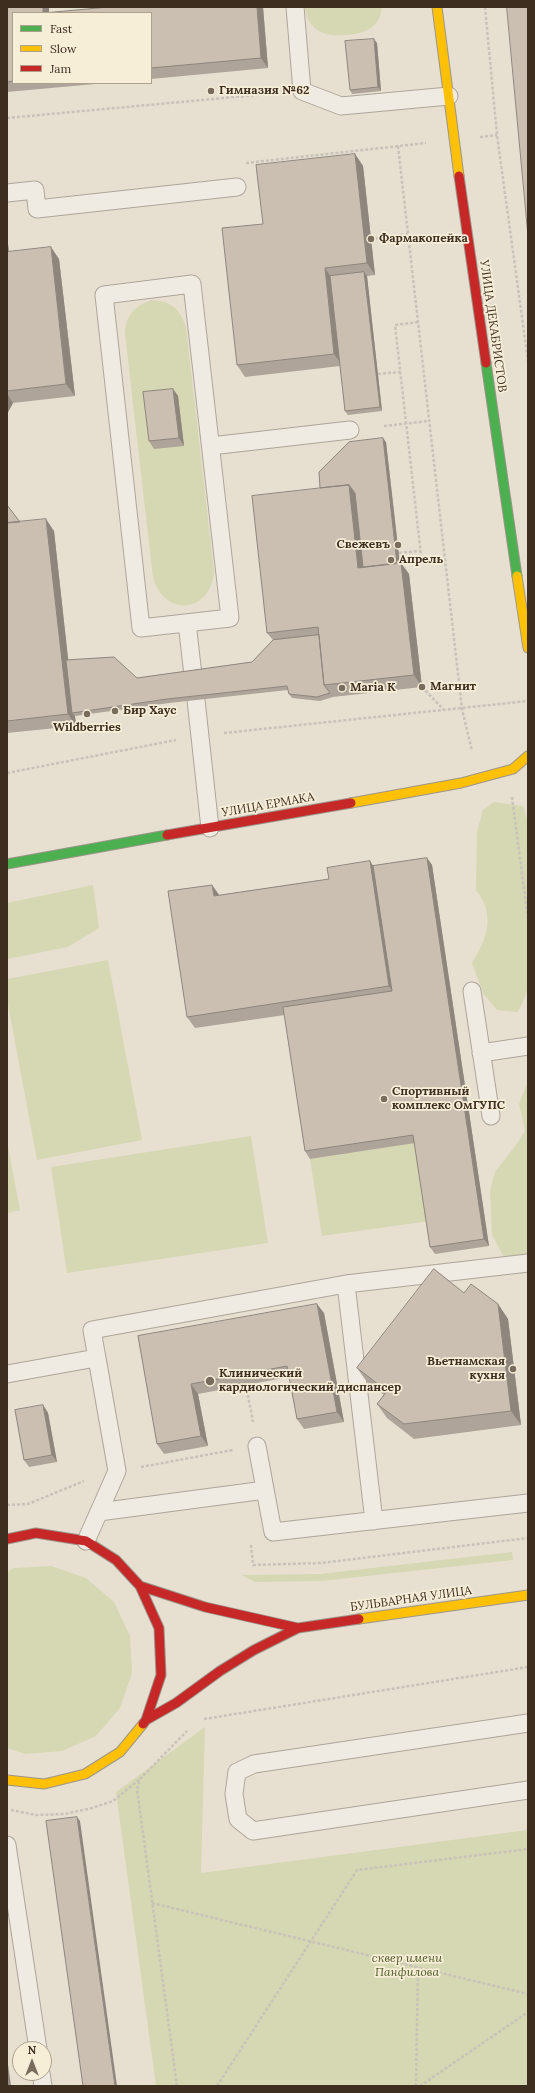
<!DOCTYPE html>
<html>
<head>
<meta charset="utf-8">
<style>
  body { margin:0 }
  #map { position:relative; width:535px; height:2093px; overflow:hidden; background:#e7e0d1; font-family:Lora,serif }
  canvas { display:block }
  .frame { position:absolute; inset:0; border:8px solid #3d2e20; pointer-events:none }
  .legend { position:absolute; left:12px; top:12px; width:140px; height:72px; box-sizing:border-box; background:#f7eed8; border:1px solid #ada18e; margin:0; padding:5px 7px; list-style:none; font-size:12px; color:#3d2e20 }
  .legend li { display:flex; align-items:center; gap:8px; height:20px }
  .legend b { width:20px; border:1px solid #ada18e }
  .north { position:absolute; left:12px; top:2041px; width:40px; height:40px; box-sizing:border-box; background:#f7eed8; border:1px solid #ada18e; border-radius:50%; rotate:0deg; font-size:11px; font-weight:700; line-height:16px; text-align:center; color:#3d2e20 }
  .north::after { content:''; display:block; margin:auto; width:14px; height:18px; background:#786c5e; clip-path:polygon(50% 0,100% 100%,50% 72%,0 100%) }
</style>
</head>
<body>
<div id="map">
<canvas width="535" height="2093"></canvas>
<div class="frame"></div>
<ul class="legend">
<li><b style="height:5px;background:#4caf50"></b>Fast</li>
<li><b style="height:5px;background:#ffc107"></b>Slow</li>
<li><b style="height:5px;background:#c62828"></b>Jam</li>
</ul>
<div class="north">N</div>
</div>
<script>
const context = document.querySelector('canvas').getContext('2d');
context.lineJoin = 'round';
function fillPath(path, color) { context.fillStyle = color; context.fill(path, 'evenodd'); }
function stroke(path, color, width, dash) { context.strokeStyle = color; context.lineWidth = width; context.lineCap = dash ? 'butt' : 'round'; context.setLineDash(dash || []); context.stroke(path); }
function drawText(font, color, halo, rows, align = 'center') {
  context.font = font + ' Lora,serif'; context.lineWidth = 3.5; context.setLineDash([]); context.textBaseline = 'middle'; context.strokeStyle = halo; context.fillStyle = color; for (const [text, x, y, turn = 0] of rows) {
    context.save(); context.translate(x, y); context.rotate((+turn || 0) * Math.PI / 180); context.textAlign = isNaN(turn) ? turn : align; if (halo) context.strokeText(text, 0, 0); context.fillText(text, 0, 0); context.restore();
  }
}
fillPath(new Path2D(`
  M305,7H382C380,29 363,34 344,35C324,37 307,30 305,7Z
  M152,300C171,301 180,309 186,327L214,571C211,613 165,618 153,578L125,334C126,315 134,306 152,300Z
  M494,802L523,806L528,822V983L526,995L518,1012L497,1010L483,993L472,963C487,938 496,916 476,890L477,832L483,810Z
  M93,885L99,928L68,947L7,959V903Z
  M108,960L142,1140L37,1160L7,999V979Z
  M528,1081V1258L505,1259L492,1235L490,1191L495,1172L516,1145L525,1131L519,1104Z
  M251,1136L268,1243L67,1273L51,1167Z
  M7,1141L20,1210L7,1213Z
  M419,1142L430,1221L322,1236L310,1159Z
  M512,1552L513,1560L321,1581L255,1582L241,1575L320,1574Z
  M51,1566L86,1578L114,1602L130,1636L132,1673L120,1708L96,1736L62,1751L25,1754L7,1748V1572L14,1568Z
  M205,1727L201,1873L528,1830V2086H156L116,1792Z`), '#d6d7b3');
const lane = new Path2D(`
  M295,7L302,91L341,106L449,96
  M7,193L35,190L37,209L237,187
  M192,284L230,618L141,628L104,295Z
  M211,446L350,430
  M187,623L193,675
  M196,700L210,828
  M472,991L491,1116
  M481,1053L528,1046
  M7,1374L96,1358
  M257,1446L273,1532L528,1503
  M99,1512L265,1490
  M374,1521L346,1284L528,1263
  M86,1541L117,1471L92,1330L346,1284
  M528,1723L254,1764L237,1772L234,1794L238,1819L253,1831L528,1790
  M7,1845L38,2049
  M41,2073L43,2086`);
const fast = new Path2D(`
  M486,363L517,576
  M7,864L167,835`);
const slow = new Path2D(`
  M437,7L459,176
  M517,576L528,648
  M351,803L461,783L513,769L528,756
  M359,1619L528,1595
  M7,1780L44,1784L85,1774L120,1752L143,1724`);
const jam = new Path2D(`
  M459,176L486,363
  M167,835L351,803
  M7,1539L36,1533L86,1541L116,1560L140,1586L159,1628L161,1675L146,1720L143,1724
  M140,1586L205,1607L298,1628
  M146,1720L176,1703L220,1671L254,1650L298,1628L359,1619`);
stroke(lane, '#ada599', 19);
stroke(fast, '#9c958a', 11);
stroke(slow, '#9c958a', 11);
stroke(jam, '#9c958a', 11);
stroke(new Path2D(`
  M485,7L497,135L528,361
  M7,118L278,93
  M480,137L497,135
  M398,146L462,709L472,751
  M246,163L426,143
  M371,239L408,234
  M418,322L395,325L422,564L445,561
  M378,374L400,372
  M384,426L429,421
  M399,553L420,551
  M422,687L444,710
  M224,733L528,701
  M7,773L176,740
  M512,797L528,919
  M246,1385L253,1422
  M141,1467L233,1450
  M7,1505L28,1504L84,1481
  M251,1545L253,1565L321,1563L528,1538
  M204,1719L528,1667
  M11,1810L36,1815L65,1814L92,1808L113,1801L140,1779
  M152,1903L528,1994
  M177,2086L137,1789L140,1779L187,1731
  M217,2086L357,1870L528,1849
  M416,2086L418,1967
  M420,2086L528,2012`), '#c8c2b9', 2.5, [3, 2]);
stroke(lane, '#efebe3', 17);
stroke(fast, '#4caf50', 9);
stroke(slow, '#ffc107', 9);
stroke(jam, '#c62828', 9);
fillPath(new Path2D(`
  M7,7L49,13L263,7L268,68L151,79V13H13V83H106L7,92Z
  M377,43L381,91L352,94L350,90Z
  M355,154L363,166L375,275L367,276L382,411L348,415L345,411L340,366L245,377L237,365L263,224Z
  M7,235L9,252L59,259L75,396L13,403L7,414Z
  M173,389L178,396L184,446L154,449L149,441Z
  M386,442L400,563H401L409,574L422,687L333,697L320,701L292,698L289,694L288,690L169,703L75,716L76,726L7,733V505L20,522L54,531L68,660L137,678L252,662L273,640L267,633L320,488Z
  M427,858L432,865L489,1246L435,1254L430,1247L415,1143L310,1159L305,1151L285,1015L195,1028L187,1017L220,895L329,879L373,866Z
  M464,1293L498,1304L508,1319L521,1425L414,1439L387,1418L377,1404L384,1395L367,1382L357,1368Z
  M324,1313L344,1422L304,1429L297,1419L289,1377L198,1394L208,1446L164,1454L157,1444L138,1336Z
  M43,1405L48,1413L57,1462L29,1467L24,1460Z`), '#afa499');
fillPath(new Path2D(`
  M43,7H49V13H43Z
  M257,7H263L268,68L261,58Z
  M374,39L377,43L381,91L378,87Z
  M355,154L363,166L375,275L367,263Z
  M7,235L10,264L7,260Z
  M51,247L59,259L75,396L66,384Z
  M325,268L333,280L343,366L334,354Z
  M364,272L367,276L382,411L380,407Z
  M173,389L178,396L184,446L179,438Z
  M8,395L13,403L7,414V398Z
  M383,438L386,442L401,575L398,571Z
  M349,485L357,497L366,575L358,568Z
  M46,519L54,531L74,712L72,713L75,716L76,726L68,714Z
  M401,563L409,574L422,687L414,675Z
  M427,858L432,865L489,1246L484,1239Z
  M370,861L378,873L397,998L389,986Z
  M212,885L220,896H214Z
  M317,1304L324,1313L344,1422L337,1412Z
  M498,1304L508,1319L521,1425L511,1411Z
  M191,1384L198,1394L208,1446L201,1436Z
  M43,1405L48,1413L57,1462L52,1455Z
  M77,1817L80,1821L117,2086H115Z
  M7,2057L11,2086H9L7,2073Z`), '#8e867d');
const building = new Path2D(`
  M7,7H43V13H13V81L7,82Z
  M109,7H257L261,58L151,68V13H44Z
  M507,7H528V236Z
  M374,39L378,87L350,90L345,41Z
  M355,154L367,263L325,268L334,354L237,365L222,228L263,224L256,165Z
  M51,247L66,384L7,391V252Z
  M364,272L380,407L345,411L330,276Z
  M173,389L179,438L149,441L143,392Z
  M383,438L397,563L363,567L355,493L349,485L320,488L319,472L349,442Z
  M349,485L358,568L401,563L414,675L324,685L318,627L267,633L252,496Z
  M7,505L20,522L7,523Z
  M46,519L68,714L7,721V523Z
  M319,635L324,685L330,693L317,697L289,694L287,686L167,699L72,713L66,660L114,657L137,678L252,662L273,640Z
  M427,858L484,1239L430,1247L413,1135L305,1151L283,1007L392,991L373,866Z
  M370,861L389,986L187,1017L168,891L212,885L214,896L329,879L327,868Z
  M434,1269L464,1293L471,1284L498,1304L511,1411L404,1424L377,1404L387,1391L357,1368Z
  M317,1304L337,1412L297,1419L287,1366L191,1384L201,1436L157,1444L138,1336Z
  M43,1405L52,1455L24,1460L15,1410Z
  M77,1817L115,2086H83L46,1821Z
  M7,2073L9,2086H7Z`);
fillPath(building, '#cbbfb2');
stroke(building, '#8e867d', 1);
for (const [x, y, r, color] of [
  [211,91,4,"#786c5e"],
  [371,239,4,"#786c5e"],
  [398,545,4,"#786c5e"],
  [391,560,4,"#786c5e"],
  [422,687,4,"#786c5e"],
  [342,688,4,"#786c5e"],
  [115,711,4,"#786c5e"],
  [87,714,4,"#786c5e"],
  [384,1099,4,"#786c5e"],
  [513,1369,4,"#786c5e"],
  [210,1381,5,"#786c5e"]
]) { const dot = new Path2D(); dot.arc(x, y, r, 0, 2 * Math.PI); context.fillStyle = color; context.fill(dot); stroke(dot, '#f7eed8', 1.5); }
drawText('bold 12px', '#3d2e20', '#f7eed8', [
  ["Гимназия №62",219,91],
  ["Фармакопейка",379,239],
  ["Свежевъ",390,545,"right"],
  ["Апрель",399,560],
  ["Магнит",430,687],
  ["Maria K",350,688],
  ["Бир Хаус",123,711],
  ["Wildberries",87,728,"center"],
  ["Спортивный",392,1092],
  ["комплекс ОмГУПС",392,1106],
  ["Вьетнамская",505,1362,"right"],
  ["кухня",505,1376,"right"],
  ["Клинический",219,1374],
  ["кардиологический диспансер",219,1388]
], 'left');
drawText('12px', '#3d2e20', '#f7eed8', [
  ["УЛИЦА ДЕКАБРИСТОВ",493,326,82],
  ["УЛИЦА ЕРМАКА",268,805,-10],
  ["БУЛЬВАРНАЯ УЛИЦА",411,1599,-8]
]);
drawText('italic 12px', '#4d5a26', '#f7eed8', [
  ["сквер имени",407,1959],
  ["Панфилова",407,1973]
]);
</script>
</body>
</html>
